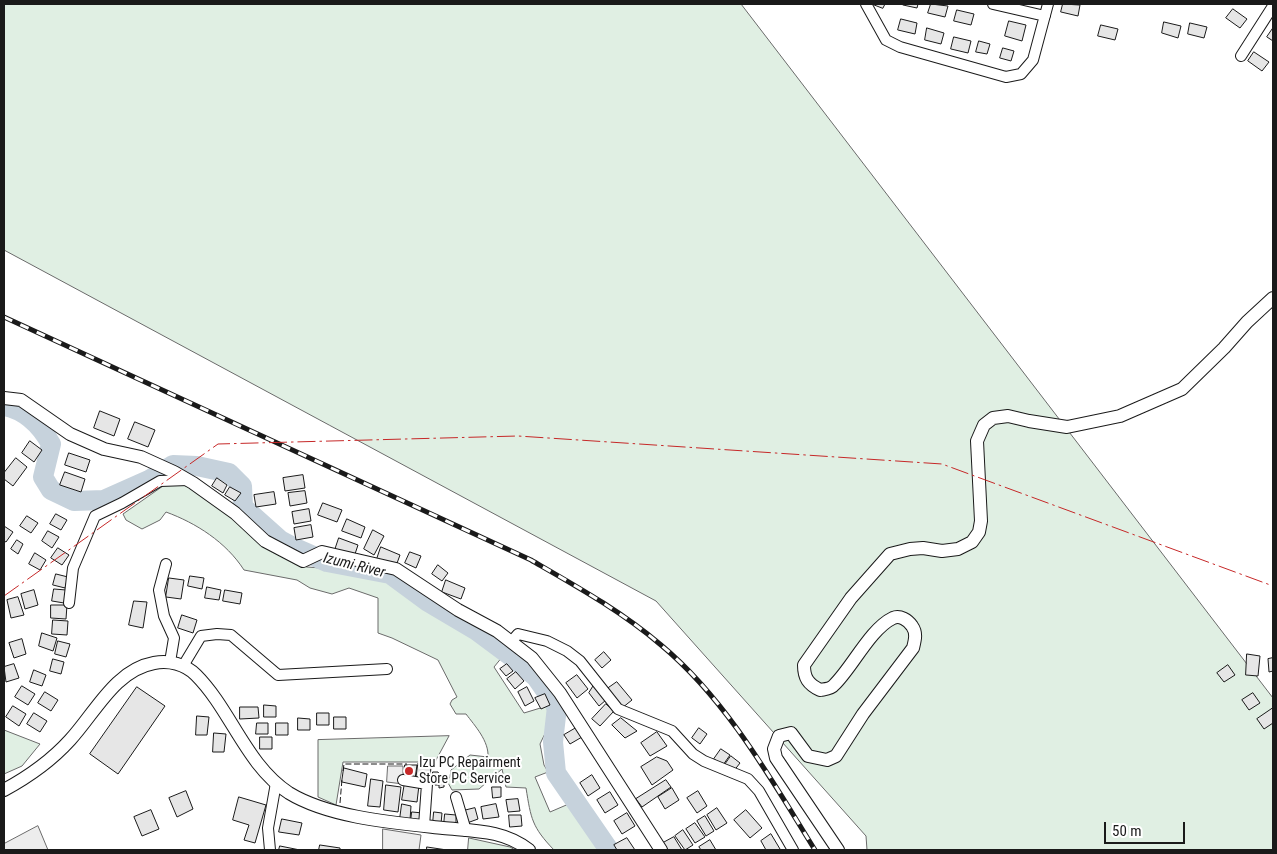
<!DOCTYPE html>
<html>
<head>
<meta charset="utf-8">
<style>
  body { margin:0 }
  #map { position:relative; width:1277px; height:854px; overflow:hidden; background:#fff; font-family:"Roboto Condensed",sans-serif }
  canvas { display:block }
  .frame { position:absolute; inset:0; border:5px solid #1a1a1a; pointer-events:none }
  .scale { position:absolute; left:1104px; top:822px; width:81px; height:22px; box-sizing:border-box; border:2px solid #1a1a1a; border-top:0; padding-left:6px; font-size:15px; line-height:18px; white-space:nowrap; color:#1a1a1a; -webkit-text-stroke:4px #fff; paint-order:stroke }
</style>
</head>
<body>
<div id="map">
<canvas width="1277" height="854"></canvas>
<div class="frame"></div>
<div class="scale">50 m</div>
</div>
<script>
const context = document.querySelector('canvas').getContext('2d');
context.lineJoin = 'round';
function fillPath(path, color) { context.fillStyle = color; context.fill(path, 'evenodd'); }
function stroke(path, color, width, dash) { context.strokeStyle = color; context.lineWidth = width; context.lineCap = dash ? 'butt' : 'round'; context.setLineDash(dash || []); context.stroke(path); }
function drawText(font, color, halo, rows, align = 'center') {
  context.font = font + ' "Roboto Condensed",sans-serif'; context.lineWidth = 4; context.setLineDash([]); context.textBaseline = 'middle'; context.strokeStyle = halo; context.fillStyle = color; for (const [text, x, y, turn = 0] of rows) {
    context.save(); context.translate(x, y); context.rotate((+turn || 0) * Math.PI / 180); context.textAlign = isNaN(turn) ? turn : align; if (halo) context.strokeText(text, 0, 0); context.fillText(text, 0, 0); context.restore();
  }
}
const green = new Path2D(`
  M4,4H741L1273,698V850H867L866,836L656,601L4,250Z
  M175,483L194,488L296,563L307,567L350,570L388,578L503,656L494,667L524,713L547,706L549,725L540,744L544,765L548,772L535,777L550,812L571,803L602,850H554C532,827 531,819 526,788L506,787L502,769L479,789L452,790L447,781L450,777L451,770L470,755L488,757C489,741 475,726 466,714H456L450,704L452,700L457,697L438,660L392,638L378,633V598L349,588L332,594L310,588L297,580L244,570C226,542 196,523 166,512L160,520L142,529L126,520L123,514L163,486Z
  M4,730L40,744L22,766L4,774Z
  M449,736L435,762H343L336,805L318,797V740Z
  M469,838L510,847L515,850H468Z`);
fillPath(green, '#e0efe3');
stroke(green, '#6a6a6a', 1);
const parking = new Path2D(`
  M388,766H403V784L387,782Z
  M38,826L48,850H4V844Z
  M383,829L421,835L419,850H383Z`);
fillPath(parking, '#ededed');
stroke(parking, '#6a6a6a', 1);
stroke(new Path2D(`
  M4,406C25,410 41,426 51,444L43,477L51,490L74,501L104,500L149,480L173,465L197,466L229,473L242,486L243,507L280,540L295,548L327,562L390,574L428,602L477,631L512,657L536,677L557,707L553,742L556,773L609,850`), '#c6d2dc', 20);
const building = new Path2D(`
  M872,4H885L883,8Z
  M903,4H918L917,8L903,5Z
  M931,4L948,6L945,17L928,13Z
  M1063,4L1080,5L1078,16L1061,12Z
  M1233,9L1247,19L1240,28L1226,18Z
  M957,10L974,14L971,25L954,21Z
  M901,19L917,23L915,34L898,30Z
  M1009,21L1026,25L1022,41L1005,36Z
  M1164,22L1181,26L1178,38L1162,33Z
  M1190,23L1207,27L1204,38L1188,34Z
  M1101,25L1118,29L1115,40L1098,36Z
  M927,28L944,33L941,44L925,40Z
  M1273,28V41L1267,37Z
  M954,37L971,41L968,53L951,49Z
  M979,41L990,44L987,54L976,52Z
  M1003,48L1014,51L1011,61L1000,58Z
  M1254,52L1269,62L1262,71L1248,61Z
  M100,411L120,419L114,436L94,428Z
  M135,422L155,430L148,447L128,439Z
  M30,441L42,450L34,462L22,453Z
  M69,453L90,460L86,472L65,465Z
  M16,458L27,467L13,486L4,479V473Z
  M65,472L85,479L81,492L60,485Z
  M303,475L305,488L285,491L283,478Z
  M217,478L227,485L223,493L212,486Z
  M230,487L241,493L235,501L225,495Z
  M305,491L307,503L290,506L288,493Z
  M274,492L276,504L256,507L254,495Z
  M323,503L342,510L337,522L318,515Z
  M309,509L311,521L294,524L292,512Z
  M56,514L67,520L61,530L50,524Z
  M27,516L38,523L31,533L20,526Z
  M347,519L365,527L361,538L342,531Z
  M311,525L313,537L296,540L294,528Z
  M4,526L13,532L6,542L4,541Z
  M373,530L384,536L374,555L364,549Z
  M48,531L59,537L52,548L42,541Z
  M339,538L358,545L354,557L335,550Z
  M17,540L23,544L18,554L11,549Z
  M381,547L400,555L396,566L377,559Z
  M58,548L69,555L62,565L51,558Z
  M410,552L421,556L416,568L405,563Z
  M35,553L46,560L40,570L29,564Z
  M438,565L448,573L442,581L432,574Z
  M56,574L68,577L65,588L53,585Z
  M190,576L204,578L202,589L188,586Z
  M169,578L184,580L181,599L166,597Z
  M446,580L465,588L461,599L442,592Z
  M207,587L221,590L219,600L205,598Z
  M54,589L66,590L64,603L52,601Z
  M34,590L38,605L25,609L21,594Z
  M225,590L242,593L240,604L223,601Z
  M18,597L24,615L11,618L7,600Z
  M134,601L147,602L143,628L129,625Z
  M51,605H67L66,619L51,618Z
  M182,615L197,620L193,633L178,628Z
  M53,620L68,621L67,635L52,634Z
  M42,633L57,638L53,651L39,646Z
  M22,639L26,654L14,658L9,643Z
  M58,641L70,644L66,657L55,654Z
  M604,652L611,660L602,668L595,660Z
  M1247,654L1260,656L1258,676L1246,675Z
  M1273,658V671L1269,672L1268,659Z
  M53,659L64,662L61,674L50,671Z
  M14,664L19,678L6,682L4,667Z
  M507,664L513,671L506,676L500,669Z
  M1228,665L1235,675L1224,682L1217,673Z
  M34,670L46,675L42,686L30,682Z
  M516,672L524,681L515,689L507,679Z
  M577,675L588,689L577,698L566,683Z
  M617,682L632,700L622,708L607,689Z
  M594,685L606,700L599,706L589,693Z
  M22,686L35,694L28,705L15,697Z
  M137,687L165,706L118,774L90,754Z
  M527,687L534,701L525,706L518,692Z
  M45,692L58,700L51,711L38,703Z
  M1253,693L1260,703L1249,710L1242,700Z
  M545,694L550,705L541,709L535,698Z
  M606,704L614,711L600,726L592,719Z
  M264,705L276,706V717H264Z
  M13,706L26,714L19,726L6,717Z
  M240,707H258L259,718L240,719Z
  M1273,708V723L1264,729L1257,719Z
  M34,713L47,721L40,732L27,724Z
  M317,713H329V725H317Z
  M197,716L209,717L207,735H196Z
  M334,717H346V729H334Z
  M298,718L310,719V730H298Z
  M621,718L637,731L625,738L612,725Z
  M257,723H268V734H256Z
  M276,723H288V735H276Z
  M576,728L582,737L570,744L564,735Z
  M699,728L707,734L700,744L692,738Z
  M657,732L667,746L650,756L641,743Z
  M214,733L226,734L224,752H213Z
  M260,737H272V749H260Z
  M721,749L730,755L723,765L714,759Z
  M731,756L740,763L733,772L724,766Z
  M657,757L667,761L673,770L652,785L641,767Z
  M405,765H417L415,779L404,778Z
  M418,765L431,766L430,779L425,778V781L416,780Z
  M344,768L367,774L365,787L342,782Z
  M433,772H438L444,783V787L439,788V785H435V782H432Z
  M592,775L600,788L588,796L580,783Z
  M371,779L383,781L380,807L368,806Z
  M666,780L671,787L642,807L636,799Z
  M405,782L419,785L417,802L402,800Z
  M386,785L401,787L398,812L384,810Z
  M492,787H501V797L493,798Z
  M672,788L679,800L665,809L658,797Z
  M186,791L193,809L177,817L169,798Z
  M698,791L707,806L697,813L687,798Z
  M610,792L618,805L605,813L597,800Z
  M239,797L266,805L255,843L244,840L249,825L233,820Z
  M518,799L520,811L508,812L506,800Z
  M402,804L411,806L410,820L400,819Z
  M496,804L499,817L483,819L481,807Z
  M475,808L478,819L467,823L463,811Z
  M717,808L727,823L716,830L707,815Z
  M151,810L159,829L142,836L134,817Z
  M746,810L762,828L750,838L734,820Z
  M412,812L423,813L419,822L411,821Z
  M434,812L442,813L441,824L433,823Z
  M627,813L635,826L622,834L614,821Z
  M445,814L456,815V825H444Z
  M509,815H521L522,826L510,827Z
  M705,816L714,831L706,836L697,821Z
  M282,819L302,823L299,835L279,832Z
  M695,823L705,837L695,843L686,829Z
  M683,830L693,845L685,850L675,836Z
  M771,834L780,849L778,850H766L761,841Z
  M674,837L682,850H668L663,843Z
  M627,838L635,850H617L614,845Z
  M710,840L716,850H701L699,847Z
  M320,845L340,848V850H319Z
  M280,846L300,850H279Z
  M427,847L447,850H427Z`);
fillPath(building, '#e6e6e6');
stroke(building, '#1a1a1a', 1);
const minor = new Path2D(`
  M866,4L886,40L900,47L1006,77L1021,74L1033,60L1048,4
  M993,4L1045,16
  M1241,56L1273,6
  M166,564L159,590L164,616L174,638L170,662
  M69,603L73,568L95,516L122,503L160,481L188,480
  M511,642L518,634L547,641L567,651L580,661L618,709L672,731L693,754L704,761L748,779L759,791L793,850
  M183,666L201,636L217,634L231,635L278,675L387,669
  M403,780L427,784L424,826
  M456,797L466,831
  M270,850L268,828L276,783`);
const tertiary = new Path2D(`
  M4,398L21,400L70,434L104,449L141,457L174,472L193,483L235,513L265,541L303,561L322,552L396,569L458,610L497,631L532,658L560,693L661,850
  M4,790C28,777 51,761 70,740C95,713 115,670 154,663C169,660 185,664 196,675C231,710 246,765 289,793C330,818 396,823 443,828C474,831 504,830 529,850
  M838,850L776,758L774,749L779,736L791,733L808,756L827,760L836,756L863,714L913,648C915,640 917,633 912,626C908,620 900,615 893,618C870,629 852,668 834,685C831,689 825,689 820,690C808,684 804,678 804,665L851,598L890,554L910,549L923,548L942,551L958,549L972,542L979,532L981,521L977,441L984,425L993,418L1008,416L1029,421L1067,427L1120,416L1182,389L1224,348L1247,322L1273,298`);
stroke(minor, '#1a1a1a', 12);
stroke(tertiary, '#1a1a1a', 14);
stroke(minor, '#fff', 10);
stroke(tertiary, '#fff', 12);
const rail = new Path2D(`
  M4,317L531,560C576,586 621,611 661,645C726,699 771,779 815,850`);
stroke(rail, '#1a1a1a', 5);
stroke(rail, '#fff', 3, [9]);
stroke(new Path2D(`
  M417,764H434
  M343,771L344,764H407
  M340,803L342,779`), '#1a1a1a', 1, [6, 2.5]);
stroke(new Path2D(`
  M4,596L218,444L518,436L942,464L1273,586`), '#c62828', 1, [18, 4, 2.5, 4]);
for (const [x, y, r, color] of [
  [409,771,5,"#c62828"]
]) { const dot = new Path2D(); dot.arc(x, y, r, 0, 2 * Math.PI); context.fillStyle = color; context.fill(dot); stroke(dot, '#fff', 2); }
drawText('14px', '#1a1a1a', '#fff', [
  ["Izu PC Repairment",419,763],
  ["Store PC Service",419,779]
], 'left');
drawText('italic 15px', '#1a1a1a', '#fff', [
  ["Izumi River",354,566,14]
]);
</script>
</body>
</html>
